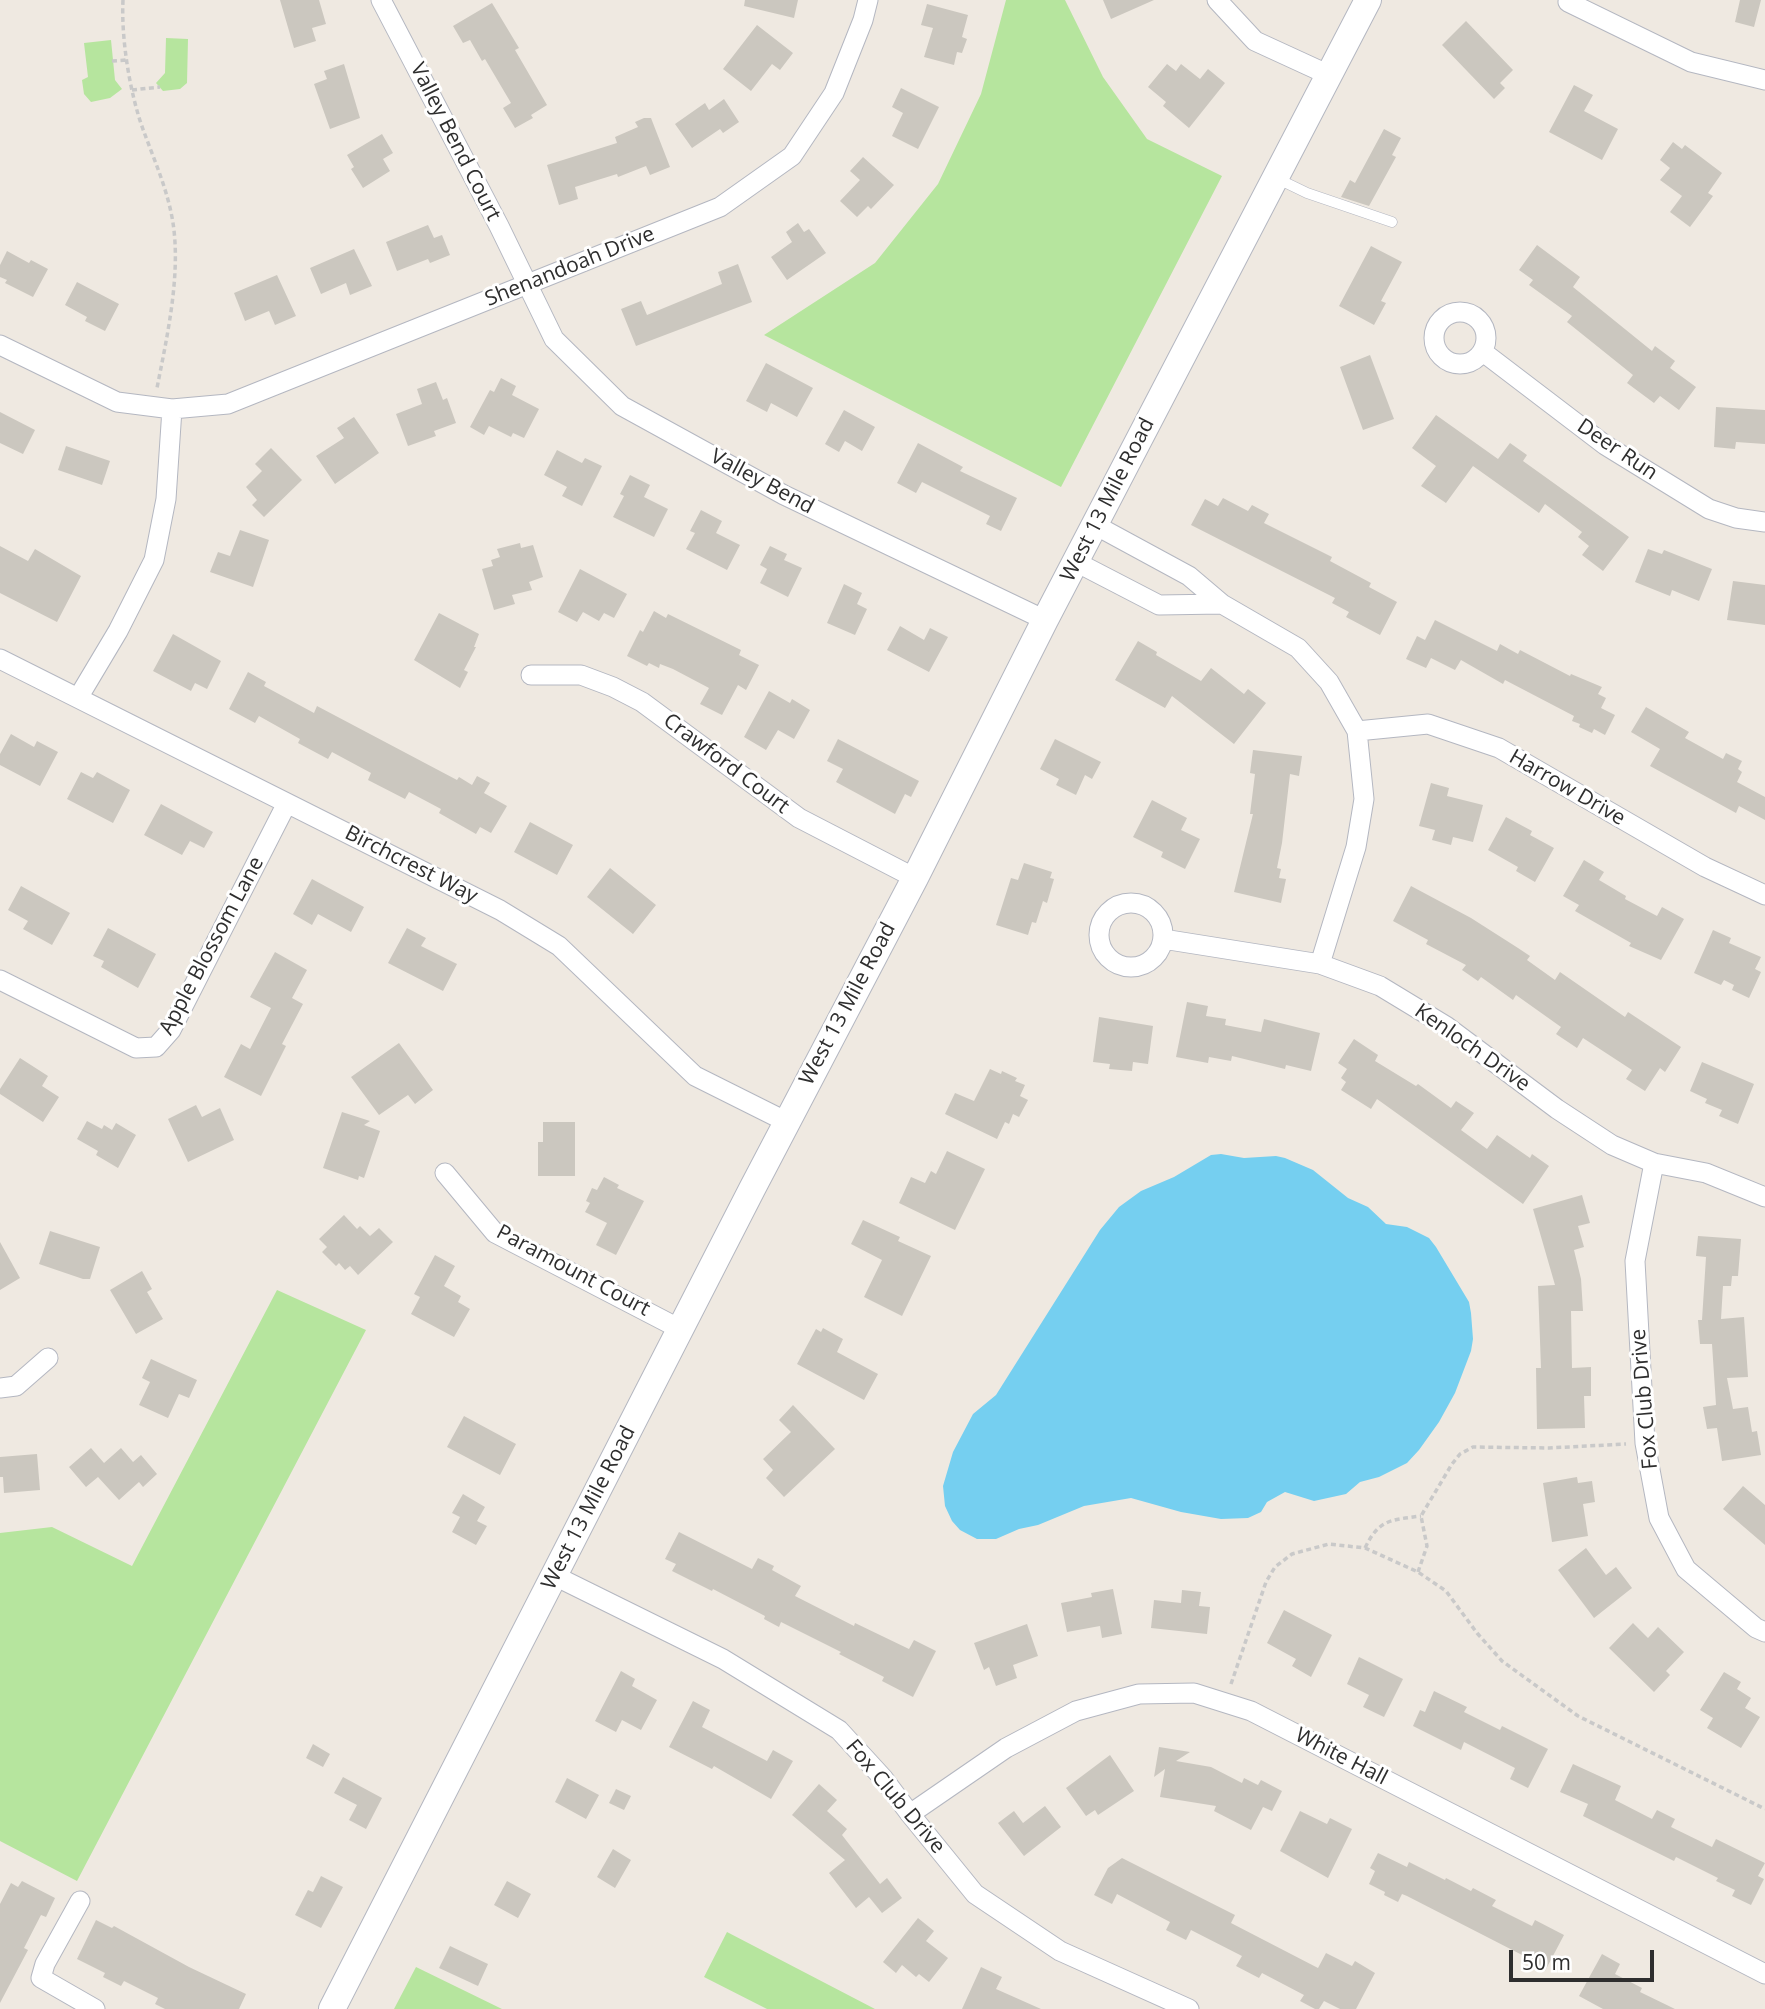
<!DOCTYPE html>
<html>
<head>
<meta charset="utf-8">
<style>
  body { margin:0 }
  #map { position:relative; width:1765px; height:2009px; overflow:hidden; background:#efe9e1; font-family:"Open Sans",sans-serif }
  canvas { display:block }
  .scale { position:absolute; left:1509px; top:1950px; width:145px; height:32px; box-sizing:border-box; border:4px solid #2e2e2e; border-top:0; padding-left:9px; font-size:21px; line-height:24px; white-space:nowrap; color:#2e2e2e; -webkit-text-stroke:5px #fff; paint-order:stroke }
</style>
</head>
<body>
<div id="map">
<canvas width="1765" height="2009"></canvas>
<div class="scale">50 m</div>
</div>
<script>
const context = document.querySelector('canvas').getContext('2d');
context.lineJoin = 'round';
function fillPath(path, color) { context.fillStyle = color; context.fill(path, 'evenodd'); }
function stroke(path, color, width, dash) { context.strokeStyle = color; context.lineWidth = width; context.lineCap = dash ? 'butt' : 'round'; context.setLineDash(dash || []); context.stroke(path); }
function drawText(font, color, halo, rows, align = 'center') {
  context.font = font + ' "Open Sans",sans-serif'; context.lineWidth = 6; context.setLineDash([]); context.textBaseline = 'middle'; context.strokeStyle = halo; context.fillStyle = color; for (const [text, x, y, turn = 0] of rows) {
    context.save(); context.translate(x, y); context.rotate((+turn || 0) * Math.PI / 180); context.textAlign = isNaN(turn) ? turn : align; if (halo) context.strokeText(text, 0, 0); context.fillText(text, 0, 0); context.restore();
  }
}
fillPath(new Path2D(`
  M1006,0H1065L1103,77L1147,139L1222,176L1061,487L764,335L875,263L938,184L981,94Z
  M166,38L188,39L187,83L180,89L163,91L156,83L165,73Z
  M111,40L115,80L122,89L110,98L91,102L84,94L82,80L88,77L84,43Z
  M277,1290L366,1330L77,1881L0,1841V1533L52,1527L132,1566Z
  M727,1932L875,2009H767L704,1977Z
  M416,1967L502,2009H394Z`), '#b6e59e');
fillPath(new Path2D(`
  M1221,1154L1244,1158L1276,1156L1285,1158L1313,1170L1348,1198L1368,1207L1386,1224L1407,1227L1429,1238L1436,1247L1469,1302L1471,1313L1473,1339L1471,1351L1455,1393L1439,1422L1419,1450L1407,1463L1379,1477L1360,1482L1346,1494L1314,1501L1285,1492L1267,1502L1261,1512L1248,1518L1221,1519L1181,1512L1131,1498L1084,1506L1038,1525L1019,1529L996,1539H977L960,1530L952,1521L945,1506L943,1486L953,1452L973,1414L996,1395L1100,1230L1119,1207L1141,1191L1174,1177L1211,1155Z`), '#75cff0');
fillPath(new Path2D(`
  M280,0H319L326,24L312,28L316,41L294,48Z
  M745,0H798L794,18L744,6Z
  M1103,0H1154L1111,19Z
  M1740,0H1761L1754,27L1735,22Z
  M492,3L519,48L515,50L547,105L531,115L533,118L515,128L503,108L511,103L485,59L482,61L470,40L463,43L453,26Z
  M927,4L968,15L962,37L967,39L962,53L957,52L954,65L924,57L933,28L921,25Z
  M1466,21L1513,70L1500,83L1505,88L1494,99L1442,45Z
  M757,25L793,53L780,70L772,64L751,91L723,69Z
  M344,64L360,118L330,129L314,84L327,79L324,71Z
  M1167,64L1176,71L1181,64L1200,79L1208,69L1225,83L1189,128L1163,106L1166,102L1148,87Z
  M1574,85L1593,95L1584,111L1618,129L1602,160L1549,132Z
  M901,88L939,107L918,149L892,136L903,113L892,107Z
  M724,99L739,122L723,133L720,129L692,148L675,124L705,103L709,110Z
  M644,118H651L670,167L650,175L646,166L618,177L617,174L575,187L578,199L559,205L547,165L617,143L615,137L638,127L635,122Z
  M1384,129L1401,138L1392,155L1396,157L1369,206L1341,197L1350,180L1355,183Z
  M382,134L393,153L383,159L390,171L363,188L351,169L354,167L347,155Z
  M1673,142L1682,149L1685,145L1722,173L1708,193L1713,196L1690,227L1670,212L1682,196L1660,180L1670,168L1660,160Z
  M863,157L894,185L871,209L868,206L857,217L840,201L860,180L850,171Z
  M798,223L804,232L809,229L826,253L787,280L771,257L792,242L786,232Z
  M428,225L434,238L442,235L450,255L430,263L428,259L397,271L386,242Z
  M1537,245L1580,277L1573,287L1652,351L1655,346L1675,361L1670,368L1696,387L1679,410L1660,396L1654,403L1627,383L1633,375L1567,322L1572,316L1529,285L1533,280L1519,270Z
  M1371,246L1402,262L1381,301L1386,303L1374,325L1339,306Z
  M354,249L372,286L350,295L346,283L321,294L310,268Z
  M7,251L29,263L31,260L48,269L33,297L5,283L7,280L0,277V265Z
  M738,264L752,302L636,346L621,309L641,301L647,315L722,284L718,272Z
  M277,275L296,316L275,325L269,311L245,321L234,293Z
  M77,282L119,304L105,331L85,321L87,317L65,305Z
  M1370,355L1394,419L1363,430L1340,367Z
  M766,363L813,388L797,417L771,403L767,412L746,401Z
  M501,378L516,386L512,395L539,409L524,438L513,433L511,437L489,426L484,435L470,427L490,390L494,392Z
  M436,382L443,400L447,398L456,423L434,431L436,436L408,446L396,414L422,404L417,389Z
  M1716,407L1765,410V444L1736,442L1735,449L1714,447Z
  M844,410L875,427L862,451L845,441L839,452L825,444Z
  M0,412L35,430L23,454L0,443Z
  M1436,415L1498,459L1510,443L1527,455L1523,461L1629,537L1603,571L1582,555L1589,546L1578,537L1582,532L1545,504L1539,513L1473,466L1446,503L1421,486L1436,466L1412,448Z
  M354,417L379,453L335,484L316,456L344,438L337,428Z
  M918,443L963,467L960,471L1017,498L1001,531L986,524L990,516L922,482L916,493L897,483Z
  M66,446L110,461L102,485L58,470Z
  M271,448L302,480L264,517L252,505L257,500L246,487L262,471L255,464Z
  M557,450L582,463L585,458L602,466L582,506L562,496L567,487L544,475Z
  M630,475L650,485L644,497L668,509L654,537L613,517L624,496L620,494Z
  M1223,498L1248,511L1252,505L1269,514L1264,523L1332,557L1330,561L1371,583L1369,587L1397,602L1380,635L1346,617L1349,612L1332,603L1335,598L1191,525L1205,499L1218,506Z
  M701,510L722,521L716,533L740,545L727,570L686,549L695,533L690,531Z
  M240,530L269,540L253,587L210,572L218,552L230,556Z
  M520,543L521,548L533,545L543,577L529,582L532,590L512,595L515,604L494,610L482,569L493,566L491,560L500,557L497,549Z
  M0,546L28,561L35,549L81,576L57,622L0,593Z
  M770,546L787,554L784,560L802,568L788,597L760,583L767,569L760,565Z
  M1648,549L1662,554L1664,550L1712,569L1699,601L1672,590L1670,596L1635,582Z
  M580,569L627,594L614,618L604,613L599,621L583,612L577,622L558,612Z
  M1733,581L1765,585V625L1727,620Z
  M844,584L862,593L857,604L867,609L855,635L827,623Z
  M654,611L666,618L668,614L741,650L739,655L759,665L746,690L738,685L722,715L700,704L709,688L673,669L660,664L659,668L649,663L647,666L627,656L640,630L643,632Z
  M439,613L479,634L474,647H476L464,670L468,672L460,688L414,660Z
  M1435,620L1497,651L1500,644L1518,654L1520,650L1570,676L1571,674L1602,687L1598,694L1606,698L1601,708L1615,715L1605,735L1594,729L1592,733L1579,727L1580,724L1572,721L1574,716L1505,680L1503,684L1461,660L1455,670L1431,658L1426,668L1406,659L1417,636L1425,640Z
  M900,626L924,640L930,628L948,637L929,672L887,650Z
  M173,634L221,661L207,689L195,683L191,691L153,671Z
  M1138,641L1157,652L1156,655L1201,681L1211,668L1244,694L1248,689L1266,703L1234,744L1172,696L1165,708L1115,680Z
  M248,672L266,682L264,686L314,713L317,706L457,780L459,777L472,785L477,776L490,783L484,793L507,806L491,833L480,827L476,834L439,813L441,809L409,792L405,799L368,780L371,773L332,752L328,759L298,743L300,739L259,716L255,723L229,709Z
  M769,691L790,703L792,699L810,710L794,739L778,730L766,750L744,737Z
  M1646,707L1689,732L1685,738L1723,759L1726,753L1742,761L1738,769L1742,772L1737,782L1765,797V820L1739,806L1736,813L1650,766L1660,749L1631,732Z
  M11,734L34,747L37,741L58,752L40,786L0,765V754Z
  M838,739L919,781L911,797L905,794L895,814L836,782L843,769L827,761Z
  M1055,739L1101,762L1092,779L1085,775L1076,795L1056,785L1059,779L1040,769Z
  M1253,750L1302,756L1299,776L1290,774L1282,843L1277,868L1281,869L1279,878L1286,879L1281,903L1234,892L1253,814H1250L1255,774L1250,773Z
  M81,772L93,778L97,772L130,790L113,823L67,799Z
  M1431,783L1449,788L1447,796L1483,805L1473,842L1453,837L1451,845L1432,840L1435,830L1419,826Z
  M1152,800L1187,818L1181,830L1200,839L1185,869L1161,857L1163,852L1133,837Z
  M161,804L213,832L204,848L190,841L182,855L144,835Z
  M1506,817L1532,831L1530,835L1554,848L1535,882L1516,871L1518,867L1488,850Z
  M530,822L573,845L557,875L514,852Z
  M1584,860L1604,872L1599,880L1626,896L1625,899L1657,916L1662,907L1684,919L1661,960L1629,946L1631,943L1575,911L1579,905L1563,896Z
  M1024,863L1052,872L1050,878L1054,879L1047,903L1043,901L1036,923L1032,922L1028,935L996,925L1011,878L1018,880Z
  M610,868L656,905L633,934L587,897Z
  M312,879L364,907L351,932L318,914L312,925L293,914Z
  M21,886L70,913L52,945L23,929L28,921L8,910Z
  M1411,886L1471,918L1518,948L1530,956L1527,960L1555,980L1560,972L1625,1017L1628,1012L1681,1047L1665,1072L1660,1068L1645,1091L1626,1079L1632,1070L1583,1038L1577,1048L1556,1034L1561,1027L1516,995L1513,1000L1481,977L1478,981L1462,970L1466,965L1426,944L1428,940L1393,921Z
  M108,928L156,954L138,988L101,967L104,961L93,956Z
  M407,928L426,938L421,946L457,964L443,991L388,963Z
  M1713,930L1731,938L1729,943L1761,957L1755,969L1761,972L1749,998L1732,990L1734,985L1724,980L1721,985L1694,973Z
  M275,952L307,970L292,998L303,1004L282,1044L286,1046L261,1096L224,1077L241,1044L250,1049L271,1008L250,997Z
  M1187,1002L1208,1006L1206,1016L1226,1019L1225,1025L1261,1032L1264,1019L1320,1033L1311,1071L1286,1065L1285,1069L1232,1056L1231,1061L1209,1057L1208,1063L1176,1057Z
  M1099,1017L1153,1026L1148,1064L1133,1062L1132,1071L1109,1069L1110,1064L1093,1062Z
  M1354,1039L1378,1055L1375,1061L1416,1086L1418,1084L1451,1108L1456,1101L1474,1113L1461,1130L1487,1149L1497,1135L1530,1158L1532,1154L1549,1166L1523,1204L1377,1099L1371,1109L1341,1090L1346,1082L1341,1078L1347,1069L1338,1063Z
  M399,1043L433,1090L415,1104L408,1095L379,1115L351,1077Z
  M20,1058L48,1076L42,1086L59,1097L43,1122L0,1094V1089Z
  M1702,1062L1754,1084L1738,1124L1719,1116L1722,1110L1705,1103L1707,1099L1690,1091Z
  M990,1069L1001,1074L1002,1071L1017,1078L1015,1081L1025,1085L1020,1096L1028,1100L1019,1117L1013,1114L1009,1124L1005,1122L997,1139L945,1114L955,1093L974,1101Z
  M196,1105L202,1117L220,1108L234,1140L188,1162L168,1119Z
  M342,1112L370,1121L364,1125L380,1131L364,1178L359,1176L358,1180L323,1168Z
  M87,1121L102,1129L104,1125L112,1130L116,1123L136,1135L118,1168L96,1155L98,1151L77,1139Z
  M543,1122H575V1176H538V1142H543Z
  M947,1151L985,1169L955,1230L899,1203L911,1177L925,1183L931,1171L936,1174Z
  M604,1177L619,1185L617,1188L644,1201L616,1255L596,1245L607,1223L585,1212L590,1203L586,1201L592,1188L597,1190Z
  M1582,1195L1590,1223L1578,1226L1584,1247L1574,1250L1581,1279L1583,1311H1571L1572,1368L1591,1367V1396H1584L1585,1428L1537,1429L1536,1368H1541L1538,1286L1555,1285L1533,1209Z
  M344,1215L357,1229L360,1226L370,1236L379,1228L393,1242L358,1275L350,1266L345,1270L339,1263L336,1266L322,1252L327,1247L319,1239Z
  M863,1220L900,1237L898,1241L931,1256L902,1316L864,1297L882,1260L851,1244Z
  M50,1231L100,1247L90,1279H83L39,1264Z
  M1698,1236L1741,1239L1738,1276H1732L1731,1286H1723L1721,1319L1744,1317L1748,1377L1727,1378L1733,1409L1748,1407L1752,1432L1757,1431L1761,1455L1722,1461L1717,1428L1707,1429L1703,1407L1716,1405L1712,1344H1700L1698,1320H1702L1706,1257L1696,1256Z
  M0,1242L20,1278L0,1290Z
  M435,1255L455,1266L444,1286L461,1296L458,1302L470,1309L454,1337L411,1314L420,1297L414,1294Z
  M142,1271L152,1289L147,1292L163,1319L136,1334L110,1290Z
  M823,1328L843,1339L837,1352L878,1374L864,1400L797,1364L816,1329L821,1332Z
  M151,1359L197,1380L189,1398L179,1394L168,1418L139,1405L150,1382L142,1378Z
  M793,1405L835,1449L784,1497L766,1478L773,1470L763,1459L791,1432L779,1420Z
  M464,1416L516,1444L500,1475L447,1447Z
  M91,1448L104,1463L121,1448L133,1462L141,1455L157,1474L143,1487L139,1482L119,1500L98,1477L86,1487L69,1467Z
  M37,1454L40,1490L4,1493L3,1477H0V1457Z
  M1577,1477L1578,1483L1592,1481L1595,1502L1583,1504L1588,1536L1552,1542L1543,1483Z
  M1743,1486L1765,1505V1545L1723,1509Z
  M463,1494L485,1507L477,1521L487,1526L476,1545L452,1532L460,1517L452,1513Z
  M679,1532L752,1569L758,1558L774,1566L772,1570L801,1586L795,1596L854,1626L855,1623L909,1649L914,1640L936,1651L913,1697L882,1681L884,1677L839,1654L841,1652L781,1622L779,1627L764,1619L765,1616L713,1589L712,1591L672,1571L676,1564L665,1559Z
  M1586,1548L1606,1575L1616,1567L1632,1588L1594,1618L1558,1570Z
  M1113,1589L1122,1634L1102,1638L1100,1626L1067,1632L1061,1603L1092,1597L1091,1593Z
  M1182,1590L1201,1592L1199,1606L1210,1607L1207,1634L1151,1628L1154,1600L1181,1603Z
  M1284,1610L1332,1635L1311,1677L1292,1666L1296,1659L1267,1643Z
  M1633,1623L1648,1638L1658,1627L1684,1652L1666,1671L1670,1675L1654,1692L1609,1648Z
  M1027,1624L1038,1656L1013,1665L1017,1678L996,1686L989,1667L984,1670L974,1643Z
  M1359,1657L1403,1679L1384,1717L1363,1707L1369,1695L1347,1684Z
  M621,1671L635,1679L632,1686L657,1700L641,1730L622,1720L616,1732L595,1721Z
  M1724,1672L1741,1682L1737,1689L1751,1698L1745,1708L1760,1717L1741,1748L1707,1728L1713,1718L1700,1710Z
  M1434,1691L1467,1707L1464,1712L1500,1730L1502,1726L1548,1749L1528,1788L1510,1779L1515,1768L1464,1742L1461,1750L1413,1726L1420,1710L1425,1712Z
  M693,1701L710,1710L702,1727L767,1761L773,1750L793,1761L771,1799L714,1766L712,1769L669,1747Z
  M313,1744L330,1754L323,1767L306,1758Z
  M1159,1747L1190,1752L1176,1761L1211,1767L1242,1783L1244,1778L1258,1785L1261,1780L1282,1791L1272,1811L1263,1807L1251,1830L1214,1811L1216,1806L1160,1797L1165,1769L1154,1777Z
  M1110,1755L1134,1791L1098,1815L1095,1810L1086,1816L1066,1788Z
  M1573,1764L1621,1786L1615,1800L1652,1819L1657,1810L1675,1819L1671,1827L1712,1847L1716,1839L1765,1863L1758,1876L1764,1879L1751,1905L1732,1896L1735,1890L1716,1881L1718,1878L1676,1857L1674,1861L1583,1816L1588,1804L1560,1792Z
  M343,1777L382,1798L366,1829L349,1820L357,1805L334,1793Z
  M567,1778L599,1795L586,1819L555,1802Z
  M819,1784L837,1800L827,1811L847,1829L842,1835L880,1884L887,1878L902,1898L882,1913L869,1897L856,1908L829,1873L845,1860L792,1815Z
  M616,1789L631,1796L624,1810L609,1803Z
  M1045,1806L1061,1827L1024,1856L998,1823L1014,1811L1023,1823Z
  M1300,1811L1327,1824L1330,1818L1352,1829L1328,1878L1280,1851Z
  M613,1849L631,1860L615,1888L597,1877Z
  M1378,1853L1407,1867L1409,1862L1445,1880L1446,1878L1471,1891L1473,1888L1496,1900L1492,1906L1532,1926L1535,1920L1564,1935L1545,1971L1524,1960L1526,1957L1407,1896L1402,1894L1398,1902L1384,1895L1385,1892L1369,1884L1375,1871L1370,1868Z
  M1122,1858L1235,1915L1231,1923L1318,1968L1326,1953L1352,1966L1355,1961L1375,1973L1356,2009H1340L1324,2001L1319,2009H1315L1300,2001L1304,1995L1262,1973L1259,1978L1236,1966L1242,1956L1191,1930L1186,1940L1166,1930L1170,1922L1117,1894L1112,1904L1094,1895L1108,1868Z
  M321,1876L343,1887L321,1928L295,1915L308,1890L313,1892Z
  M22,1881L55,1898L46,1917L41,1915L24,1948L28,1950L0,2003V1904L11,1883L18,1887Z
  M507,1881L531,1894L518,1918L494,1905Z
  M918,1918L934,1931L926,1941L948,1958L929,1982L919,1974L916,1977L902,1965L896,1973L883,1962Z
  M96,1920L112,1928L114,1926L189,1967L246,1994L239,2009H165L155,2004L158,1998L124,1981L121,1986L103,1977L105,1973L77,1959Z
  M450,1946L488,1964L478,1986L439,1968Z
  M1602,1954L1620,1964L1615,1974L1642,1988L1640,1992L1675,2009H1603L1579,1996Z
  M981,1967L1002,1977L996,1989L1041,2009H962Z`), '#cbc7bf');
const lane = new Path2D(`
  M1276,178L1307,193L1392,222`);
const street = new Path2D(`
  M381,0L499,226L554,339L622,406L784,495L1045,620
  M1217,0L1255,41L1329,75
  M1568,2L1691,62L1765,80
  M1434 338a26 26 0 1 1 52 0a26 26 0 1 1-52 0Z
  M0,345L117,402L172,409L228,404L720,207L792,156L834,93L863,20L868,0
  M1483,352L1605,445L1709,509L1736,518L1765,522
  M1095,525L1189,576L1222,604L1298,648L1329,682L1357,731L1364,799L1356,847L1320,964
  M1076,562L1159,605L1222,604
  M0,659L500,910L559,946L695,1076L787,1122
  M531,675H581L613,687L642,702L799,818L915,878
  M78,698L118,631L154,560L166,499L172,409
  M1357,731L1428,724L1499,748L1705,867L1765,895
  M1099 935a32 32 0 1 1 64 0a32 32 0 1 1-64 0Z
  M1163,939L1320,964L1380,986L1446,1026L1557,1109L1612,1145L1654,1163L1706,1173L1765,1197
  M0,980L136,1048L156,1047L171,1030L287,803
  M1654,1163L1635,1261L1645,1443L1659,1518L1686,1569L1756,1628L1765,1632
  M445,1173L495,1233L680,1329
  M0,1388L16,1386L48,1358
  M555,1576L723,1659L839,1730L883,1778L910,1814L975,1894L1060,1951L1189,2009
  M910,1814L1006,1748L1076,1711L1139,1694L1194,1693L1251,1711L1765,1974
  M80,1901L45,1964L41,1978L95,2009`);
const secondary = new Path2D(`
  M332,2009L752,1189L915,878L1045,620L1368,0`);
stroke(lane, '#b4b7c1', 11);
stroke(street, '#b4b7c1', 21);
stroke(secondary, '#b4b7c1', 28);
stroke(new Path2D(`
  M123,0C121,39 130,95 144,132C155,162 168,191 173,223C181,275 167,337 157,388
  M112,61L127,60
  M132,90L160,87
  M1365,1548C1379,1519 1391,1520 1421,1516
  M1418,1572L1427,1546L1421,1516L1452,1464L1460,1454L1473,1447L1549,1448L1626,1444
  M1231,1684L1266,1582L1275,1567L1292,1554L1329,1544L1365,1548L1418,1572L1446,1591L1477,1633L1502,1661L1578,1716L1765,1809`), '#c9c9c9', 3.5, [5, 3.5]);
stroke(lane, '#fff', 10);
stroke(street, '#fff', 19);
stroke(secondary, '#fff', 26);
drawText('21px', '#2e2e2e', '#fff', [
  ["Valley Bend Court",455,142,63],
  ["Shenandoah Drive",570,267,-22],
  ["Deer Run",1617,450,34],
  ["Valley Bend",762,482,28],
  ["West 13 Mile Road",1108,500,-63],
  ["Crawford Court",726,764,37],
  ["Harrow Drive",1567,788,30],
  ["Birchcrest Way",411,865,27],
  ["Apple Blossom Lane",212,946,-62],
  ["West 13 Mile Road",848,1004,-62],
  ["Kenloch Drive",1472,1048,35],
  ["Paramount Court",573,1271,28],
  ["Fox Club Drive",1645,1399,-95],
  ["West 13 Mile Road",589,1508,-63],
  ["White Hall",1341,1757,27],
  ["Fox Club Drive",895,1797,50]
]);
</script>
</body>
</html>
